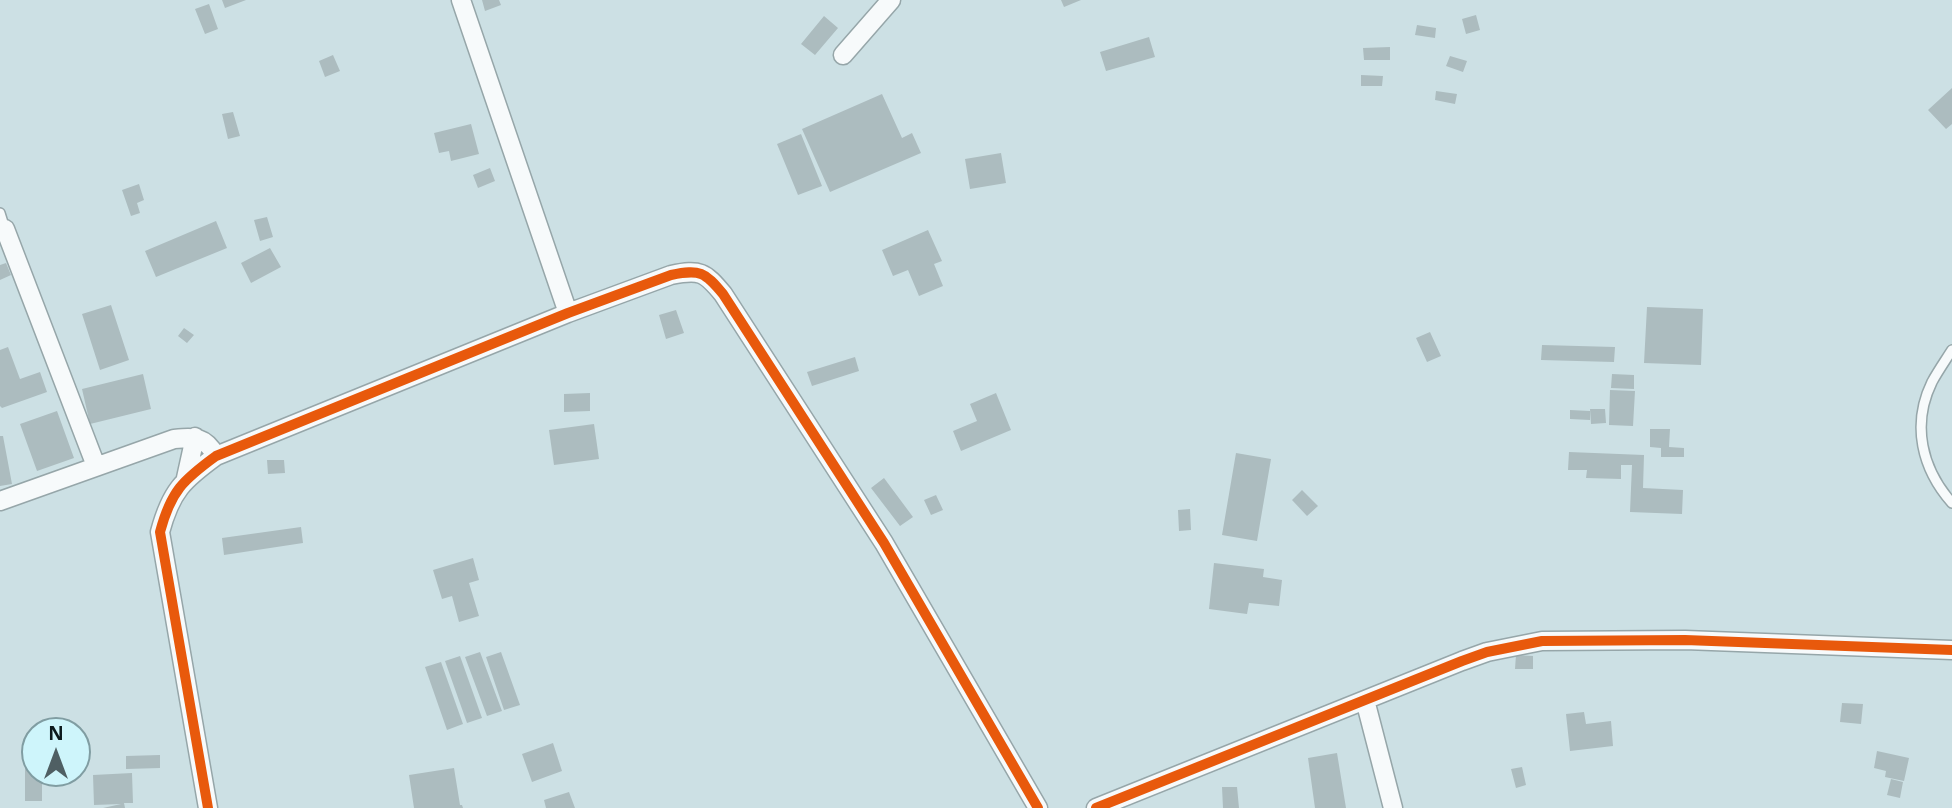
<!DOCTYPE html>
<html>
<head>
<meta charset="utf-8">
<style>
  body { margin:0 }
  #map { position:relative; width:1952px; height:808px; overflow:hidden; background:#cce0e4; font-family:"Open Sans",sans-serif }
  canvas { display:block }
  .north { position:absolute; left:21px; top:717px; width:70px; height:70px; box-sizing:border-box; background:#cef5fb; border:2px solid #809da2; border-radius:50%; rotate:0deg; font-size:19px; font-weight:700; line-height:28px; text-align:center; color:#0c1a1d }
  .north::after { content:''; display:block; margin:auto; width:24px; height:32px; background:#4f5f63; clip-path:polygon(50% 0,100% 100%,50% 72%,0 100%) }
</style>
</head>
<body>
<div id="map">
<canvas width="1952" height="808"></canvas>
<div class="north">N</div>
</div>
<script>
const context = document.querySelector('canvas').getContext('2d');
context.lineJoin = 'round';
function fillPath(path, color) { context.fillStyle = color; context.fill(path, 'evenodd'); }
function stroke(path, color, width, dash) { context.strokeStyle = color; context.lineWidth = width; context.lineCap = dash ? 'butt' : 'round'; context.setLineDash(dash || []); context.stroke(path); }
fillPath(new Path2D(`
  M222,0H246L225,8Z
  M482,0H499L501,5L485,11Z
  M1061,0H1081L1064,7Z
  M209,4L218,29L205,34L195,9Z
  M1476,15L1480,30L1466,34L1462,19Z
  M824,16L838,28L815,55L801,44Z
  M1417,25L1436,28L1435,38L1415,35Z
  M1149,37L1155,57L1106,71L1100,52Z
  M1390,47V60H1364L1363,48Z
  M333,55L340,71L325,77L319,61Z
  M1450,56L1467,61L1463,72L1446,66Z
  M1361,75L1383,76L1382,86H1361Z
  M1952,88V124L1946,129L1928,110Z
  M1436,91L1457,94L1455,104L1435,100Z
  M882,94L902,138L912,133L921,153L830,192L802,129Z
  M233,112L240,136L228,139L222,114Z
  M471,124L479,154L451,161L449,151L439,153L434,133Z
  M801,134L822,186L798,195L777,144Z
  M1001,153L1006,183L970,189L965,159Z
  M490,168L495,181L478,188L473,175Z
  M139,184L144,200L137,203L140,213L131,216L122,190Z
  M267,217L273,237L260,241L254,220Z
  M216,221L227,248L156,277L145,251Z
  M928,230L942,261L934,264L943,286L919,296L908,270L893,276L882,250Z
  M270,248L281,267L251,283L241,263Z
  M6,263L11,275L0,280V265Z
  M111,305L129,360L100,370L82,314Z
  M1647,307L1703,309L1701,365L1644,363Z
  M676,310L684,333L666,339L659,315Z
  M184,328L194,335L187,343L178,336Z
  M1430,332L1441,356L1427,362L1416,338Z
  M1542,345L1615,347L1614,362L1541,360Z
  M8,347L20,379L40,372L47,392L2,408L0,406V350Z
  M855,357L859,371L812,386L807,372Z
  M143,374L151,409L90,424L82,389Z
  M1612,374L1634,375V389L1611,388Z
  M1610,390L1635,391L1633,426L1609,425Z
  M590,393V411L564,412V394Z
  M996,393L1011,430L961,451L953,431L977,421L970,404Z
  M1590,409H1605L1606,423L1591,424Z
  M1570,410L1590,411V420L1570,419Z
  M57,411L74,458L37,471L20,424Z
  M594,424L599,459L554,465L549,430Z
  M1650,429H1670L1669,447L1684,448V457H1661V448L1650,447Z
  M0,436H3L12,484L0,486Z
  M1569,452L1644,455L1643,488L1683,490L1682,514L1630,512L1632,465H1621V479L1586,478L1587,470H1568Z
  M1236,453L1271,459L1257,541L1222,535Z
  M267,460H284L285,473L268,474Z
  M884,478L913,517L900,526L871,488Z
  M1302,490L1318,506L1307,516L1292,500Z
  M936,495L943,510L931,515L924,500Z
  M1190,509L1191,530L1179,531L1178,510Z
  M301,527L303,543L224,555L222,538Z
  M473,558L479,580L469,583L479,616L459,622L452,596L442,599L433,570Z
  M1214,563L1264,569L1263,577L1282,580L1279,606L1249,603L1247,614L1209,609Z
  M480,652L502,711L487,716L465,657Z
  M501,652L520,705L504,710L486,657Z
  M1516,655L1533,656V669H1515Z
  M460,656L482,718L467,723L445,661Z
  M441,662L463,724L447,730L425,667Z
  M1842,703L1863,704L1861,724L1840,722Z
  M1584,712L1586,724L1611,721L1613,746L1570,751L1566,714Z
  M553,743L562,771L532,782L522,754Z
  M1877,751L1909,758L1904,781L1885,777L1886,771L1874,768Z
  M1337,753L1346,808H1315L1308,758Z
  M160,755V768L126,769V756Z
  M25,765H35V773H42V801H25Z
  M1522,767L1526,785L1516,788L1511,769Z
  M454,768L460,805H462L463,808H414L409,775Z
  M132,773L133,803H124L125,808H103L121,804L94,805L93,775Z
  M1891,779L1903,782L1900,798L1887,795Z
  M1222,787H1237L1239,808H1223Z
  M569,792L575,808H546L544,800Z`), '#acbcbf');
const lane = new Path2D(`
  M0,213L5,229
  M1952,350C1945,361 1938,371 1932,382C1911,425 1922,469 1952,503`);
const street = new Path2D(`
  M461,0L568,313
  M843,55L891,0
  M5,229L96,466
  M186,478L195,437
  M0,501L174,439C195,437 205,436 216,456
  M1365,700L1393,808
  M208,808L160,532C171,491 183,480 216,456L568,313L671,275C700,269 705,272 723,294L884,543L1038,808
  M1096,808L1462,661L1487,652L1542,641L1685,640L1952,650`);
stroke(lane, '#96a6a9', 12);
stroke(street, '#96a6a9', 21);
stroke(lane, '#f7fafb', 9);
stroke(street, '#f7fafb', 18);
stroke(new Path2D(`
  M208,808L160,532C171,491 183,480 216,456L568,313L671,275C700,269 705,272 723,294L884,543L1038,808
  M1096,808L1462,661L1487,652L1542,641L1685,640L1952,650`), '#e8590c', 10);
</script>
</body>
</html>
